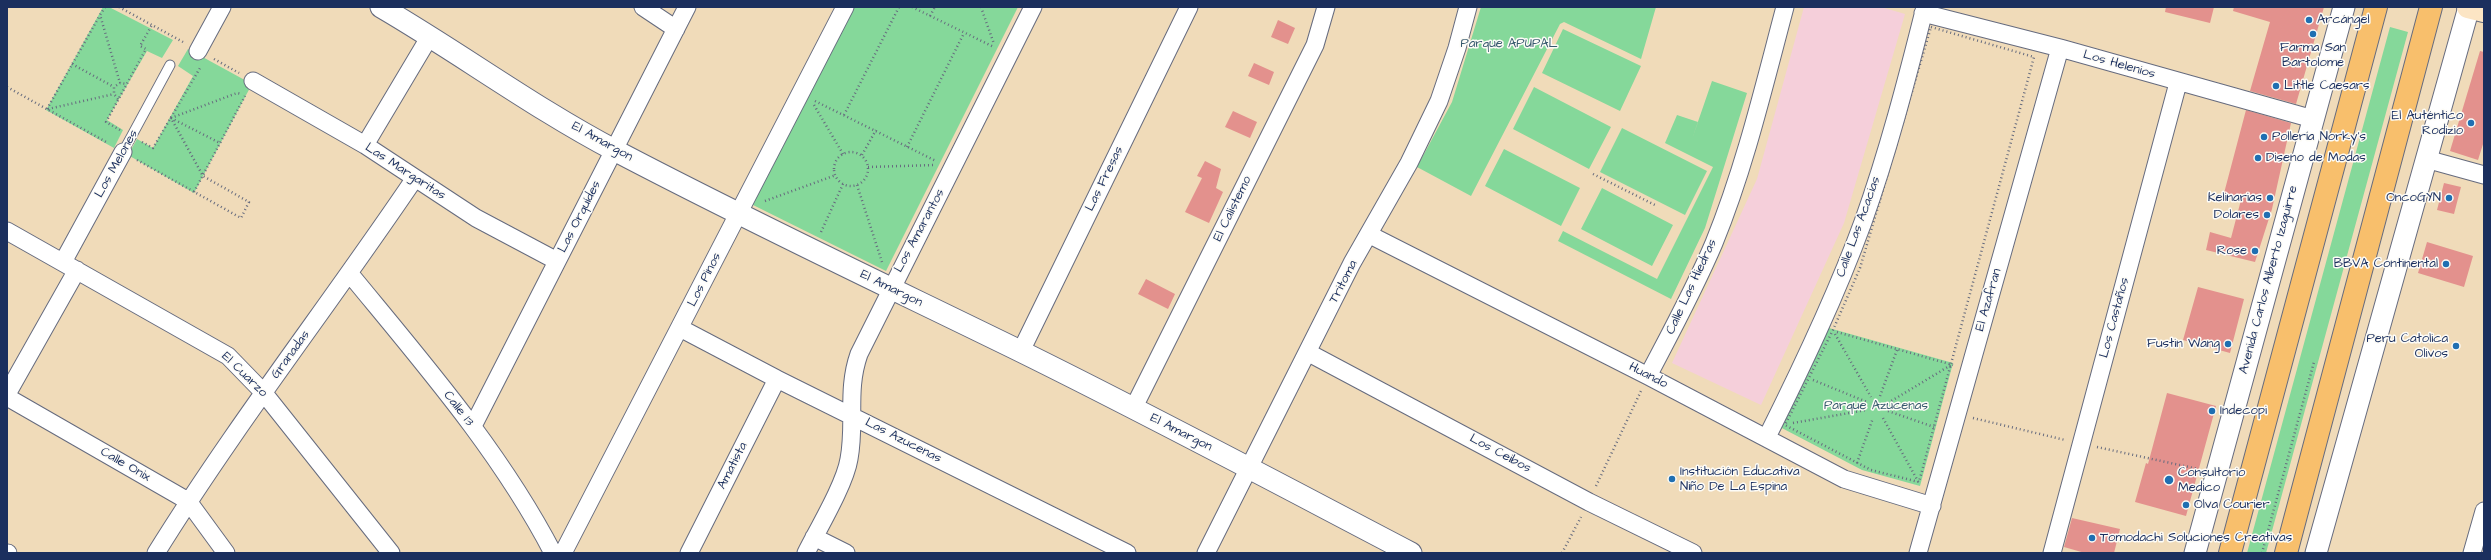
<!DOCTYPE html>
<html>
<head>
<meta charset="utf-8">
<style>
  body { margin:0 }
  #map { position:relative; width:2491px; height:560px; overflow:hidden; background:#f0dbb9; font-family:"Architects Daughter",sans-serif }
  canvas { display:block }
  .frame { position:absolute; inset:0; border:8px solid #1b2f5e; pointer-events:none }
</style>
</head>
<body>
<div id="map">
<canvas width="2491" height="560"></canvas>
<div class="frame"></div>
</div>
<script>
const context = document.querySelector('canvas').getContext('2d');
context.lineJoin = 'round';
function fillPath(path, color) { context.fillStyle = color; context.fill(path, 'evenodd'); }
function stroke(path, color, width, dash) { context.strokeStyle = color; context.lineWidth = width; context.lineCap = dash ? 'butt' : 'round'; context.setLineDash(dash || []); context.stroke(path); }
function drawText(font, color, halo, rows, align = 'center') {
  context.font = font + ' "Architects Daughter",sans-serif'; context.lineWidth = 3; context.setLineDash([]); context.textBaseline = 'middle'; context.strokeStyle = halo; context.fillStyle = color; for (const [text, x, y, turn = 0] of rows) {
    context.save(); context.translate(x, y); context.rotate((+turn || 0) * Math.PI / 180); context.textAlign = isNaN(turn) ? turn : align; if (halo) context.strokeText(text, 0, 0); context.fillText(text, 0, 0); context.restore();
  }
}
fillPath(new Path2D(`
  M1804,7H1881L1905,14L1844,223L1761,405L1672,363L1757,179Z`), '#f5cfda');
fillPath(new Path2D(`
  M103,7H109L173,40L162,58L147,51L107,120L123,130L114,148L46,110Z
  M850,7H1018L886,271L749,203Z
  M1481,7H1656L1641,59L1564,22L1560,24L1471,196L1417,167L1452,102Z
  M2390,27L2408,32L2266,553H2247Z
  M1563,29L1641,66L1620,111L1542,73Z
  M188,49L252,84L194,193L128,155L137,139L153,148L193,76L178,66Z
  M1712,81L1747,93L1705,228L1671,299L1558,241L1563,231L1657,279L1713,167L1665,143L1677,115L1698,122L1692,139Z
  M1534,87L1611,127L1589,169L1513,129Z
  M1622,128L1707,171L1685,215L1600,172Z
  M1504,149L1580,188L1561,226L1485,186Z
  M1602,188L1673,225L1652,266L1581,229Z
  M1829,328L1953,363L1920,486L1862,470L1778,426Z`), '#85d89a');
fillPath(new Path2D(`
  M2166,7H2214L2210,23L2165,12Z
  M2234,7H2324L2296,104L2250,91L2270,22L2233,11Z
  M1278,20L1295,28L1288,44L1271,37Z
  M2480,51L2484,52V141L2478,160L2450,151Z
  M1254,63L1274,72L1269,85L1248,76Z
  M2246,110L2291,123L2272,209L2255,262L2206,250L2210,232L2231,238L2241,200L2223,197Z
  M1233,111L1257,122L1250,138L1225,127Z
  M1205,161L1221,169L1216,188L1223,192L1209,223L1185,212L1202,178L1197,176Z
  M2444,183L2461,187L2454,214L2437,210Z
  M2427,242L2473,256L2464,287L2418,273Z
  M1146,279L1175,294L1168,309L1138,294Z
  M2198,287L2244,299L2230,353L2183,340Z
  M2167,393L2216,406L2186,516L2135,502L2146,463L2148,464Z
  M2072,518L2120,529L2114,553H2085L2064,547Z`), '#e3918d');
const service = new Path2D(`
  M123,152L170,65`);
const minor = new Path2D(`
  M643,7L676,29
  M1923,13L2060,48L2313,119
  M198,51L222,7
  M253,81L365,145L476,218L557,261
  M365,145L430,36
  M2426,159L2484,175
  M7,231L228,356L263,392L391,553
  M1370,235L1648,376L1844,479L1932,506
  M63,262L123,152
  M350,274C423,363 500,451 553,553
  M680,328L777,379L1127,553
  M1021,351L1189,7
  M1309,353L1589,502L1693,553
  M1648,376C1671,332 1695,288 1714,243C1745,167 1764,86 1785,7
  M7,394L77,270
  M7,397L188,501L226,553
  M1133,409L1315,45L1326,7
  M473,426L687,7
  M1767,437C1802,367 1836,296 1863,222C1888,152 1907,79 1925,7
  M814,537L846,553
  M7,553H8
  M156,553C236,424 330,304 415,178
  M563,553L845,7
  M689,553L777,379
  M806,553C818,529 845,484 849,459C856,422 846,391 859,354L1033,7
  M1206,553L1352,263L1409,163L1439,101L1457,48L1468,7
  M1918,553L2060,48
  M2052,553L2178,83
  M2472,553L2484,511`);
const tertiary = new Path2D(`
  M381,7C460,53 534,108 616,151C749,221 885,285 1020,351C1152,416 1281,485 1411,553
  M2195,553L2344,7
  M2316,553L2469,7`);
const secondary = new Path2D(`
  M2468,7L2484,11`);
const primary = new Path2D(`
  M2230,553L2376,7
  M2286,553L2431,7`);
stroke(service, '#666b7e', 11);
stroke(minor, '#666b7e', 19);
stroke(tertiary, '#666b7e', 23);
stroke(secondary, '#666b7e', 24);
stroke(primary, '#666b7e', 24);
stroke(new Path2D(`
  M105,7L100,15L120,83
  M119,7L183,42
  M912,7L994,47
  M981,7L994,44
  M930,16L935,7
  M1931,27L2034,57L1919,482L1871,470L1785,425L1833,330L1860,268Z
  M214,59L239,73
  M72,64L114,87
  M7,87L108,143
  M118,99L114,94V87L120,83L127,84
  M815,101L936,161
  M814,105L843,154
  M47,109L100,15
  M48,109L114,94
  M844,115L899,7
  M171,118L220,143
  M120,130L106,122L146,49L140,46L152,25
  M142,142L153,148L200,68
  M907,147L964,33
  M834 169a17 17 0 1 1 34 0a17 17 0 1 1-34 0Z
  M862,155L876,130
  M137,160L241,218L249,202L203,176L171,118L237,93L241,94
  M868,167L934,165
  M1593,174L1657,206
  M857,185L882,262
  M194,192L245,96
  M765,201L836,175
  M821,232L843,184
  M1837,332L1953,365
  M1835,334L1871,397
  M1813,380L1867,402
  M1880,396L1897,350
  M1888,403L1951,365
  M1888,411L1934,427
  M1883,418L1919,483
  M1973,418L2065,440
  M1793,423L1866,410
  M2097,447L2198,469
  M1857,463L1873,418
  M1596,486L1641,391
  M1562,553L1581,517
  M2262,553L2314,362`), '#666b7e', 2.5, [1, 3]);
stroke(service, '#fff', 9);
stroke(minor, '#fff', 17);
stroke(tertiary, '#fff', 21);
stroke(secondary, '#fce5c4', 22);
stroke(primary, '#f8bf6c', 22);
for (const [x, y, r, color] of [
  [2309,20,4,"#1f6fb2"],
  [2313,34,4,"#1f6fb2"],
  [2276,86,4,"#1f6fb2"],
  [2471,123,4,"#1f6fb2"],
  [2264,137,4,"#1f6fb2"],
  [2258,158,4,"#1f6fb2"],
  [2270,198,4,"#1f6fb2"],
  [2449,198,4,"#1f6fb2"],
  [2267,215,4,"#1f6fb2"],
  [2255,251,4,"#1f6fb2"],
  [2446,264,4,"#1f6fb2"],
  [2228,344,4,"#1f6fb2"],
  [2456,346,4,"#1f6fb2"],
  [2212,411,4,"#1f6fb2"],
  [1672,479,4,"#1f6fb2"],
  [2169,480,5,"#1f6fb2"],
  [2186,505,4,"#1f6fb2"],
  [2092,538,4,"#1f6fb2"]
]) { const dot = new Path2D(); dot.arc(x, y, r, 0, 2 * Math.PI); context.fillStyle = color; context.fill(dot); stroke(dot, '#fdfcf7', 1.5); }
drawText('13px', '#1b2f5e', '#fdfcf7', [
  ["Arcángel",2317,20],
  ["Farma San",2313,48,"center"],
  ["Bartolome",2313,63,"center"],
  ["Little Caesars",2284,86],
  ["El Auténtico",2463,116,"right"],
  ["Rodizio",2463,131,"right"],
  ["Pollería Norky's",2272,137],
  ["Diseno de Modas",2266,158],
  ["Kelinarias",2262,198,"right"],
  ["OncoGYN",2441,198,"right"],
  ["Dolares",2259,215,"right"],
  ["Rose",2247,251,"right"],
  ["BBVA Continental",2438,264,"right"],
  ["Peru Catolica",2448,339,"right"],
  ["Olivos",2448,354,"right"],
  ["Fustin Wang",2220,344,"right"],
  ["Indecopi",2220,411],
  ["Institución Educativa",1680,472],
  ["Niño De La Espina",1680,487],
  ["Consultorio",2178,473],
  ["Medico",2178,488],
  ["Olva Courier",2194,505],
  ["Tomodachi Soluciones Creativas",2100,538]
], 'left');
drawText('13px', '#36596d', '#fdfcf7', [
  ["Parque APUPAL",1509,44],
  ["Parque Azucenas",1876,406]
]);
drawText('13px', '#1b2f5e', '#fdfcf7', [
  ["Los Helenios",2119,65,16],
  ["El Amargon",602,142,29],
  ["Los Melones",117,164,-61],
  ["Las Margaritas",405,172,33],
  ["Las Fresas",1105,179,-64],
  ["El Calistemo",1233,209,-64],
  ["Las Orquídes",580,217,-63],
  ["Calle Las Acacias",1859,227,-70],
  ["Los Amarantos",920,231,-62],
  ["Los Pinos",705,280,-63],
  ["Avenida Carlos Alberto Izaguirre",2269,280,-75],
  ["Tritoma",1344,282,-63],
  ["Calle Las Hiedras",1692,287,-65],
  ["El Amargon",891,289,26],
  ["El Azafran",1989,300,-74],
  ["Los Castaños",2115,318,-75],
  ["Granadas",291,355,-54],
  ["El Cuarzo",244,375,44],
  ["Huando",1648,376,27],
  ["Calle 13",458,409,52],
  ["El Amargon",1181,433,27],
  ["Las Azucenas",903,441,27],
  ["Los Ceibos",1500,454,28],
  ["Calle Onix",125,465,30],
  ["Amatista",733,466,-63]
]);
</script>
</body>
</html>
